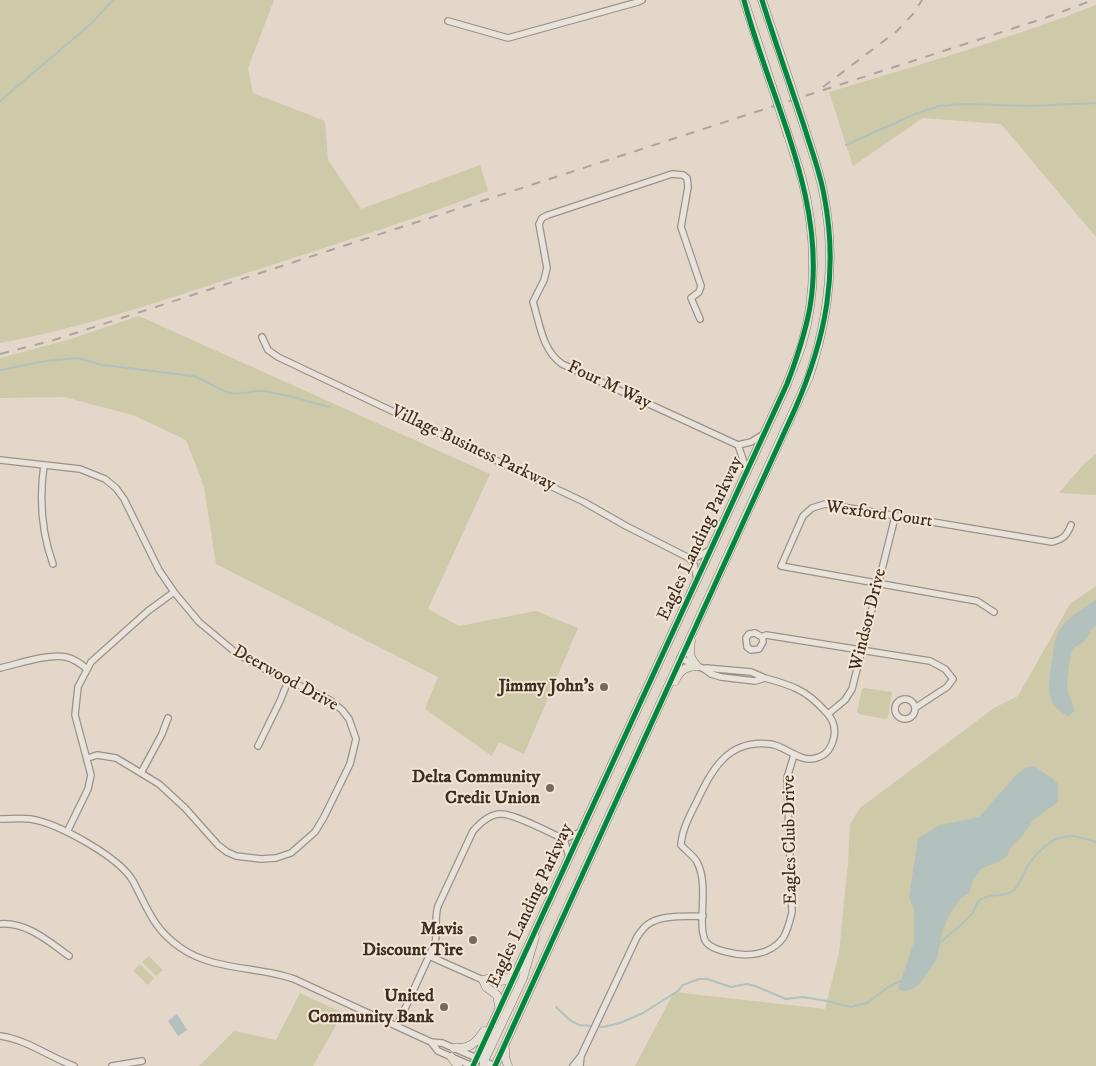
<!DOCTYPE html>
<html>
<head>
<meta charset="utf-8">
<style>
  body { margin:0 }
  canvas { display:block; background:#e2d7c8 }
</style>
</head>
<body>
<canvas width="1096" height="1066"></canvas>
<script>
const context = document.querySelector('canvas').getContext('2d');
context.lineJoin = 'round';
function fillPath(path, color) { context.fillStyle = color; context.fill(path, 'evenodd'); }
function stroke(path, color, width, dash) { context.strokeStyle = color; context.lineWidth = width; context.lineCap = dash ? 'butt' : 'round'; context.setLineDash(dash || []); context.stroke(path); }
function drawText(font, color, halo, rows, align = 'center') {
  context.font = font + ' "IM FELL DW Pica",serif'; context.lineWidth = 4; context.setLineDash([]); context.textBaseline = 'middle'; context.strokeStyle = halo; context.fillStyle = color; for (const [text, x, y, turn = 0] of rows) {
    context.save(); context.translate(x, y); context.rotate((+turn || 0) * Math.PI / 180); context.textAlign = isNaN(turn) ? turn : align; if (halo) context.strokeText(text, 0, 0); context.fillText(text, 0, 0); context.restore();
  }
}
fillPath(new Path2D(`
  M0,0H274L248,68L253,93L325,121L328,160L361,209L480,165L488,191C408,222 326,247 244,274C164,300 83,328 0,343Z
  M1096,5V237L1001,124L923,118L853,166L829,92C919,65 1009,39 1096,5Z
  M139,316L490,474L428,609L459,626L536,611L578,628L524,754L499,742L492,756L425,709L438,677L216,564L204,487L186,440L133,415L64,397L0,398V358L71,339Z
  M1096,454V495L1059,493L1084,464Z
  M1096,586V1066H635L674,992L825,1009L839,953L848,863L850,824L860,808L994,708L1018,696L1070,604Z
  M864,688L892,692L888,717L885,719L859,714L857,712L862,689Z
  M149,956L163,970L156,976L142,962Z
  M140,964L154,978L148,985L133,971Z
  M300,993L343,1013L313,1066H199L234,1031L276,1040Z`), '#cec9a8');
fillPath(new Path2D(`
  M1096,599V626C1089,630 1089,636 1084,641C1081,645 1075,646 1072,650C1070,653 1067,685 1067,688C1069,696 1073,703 1074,711L1069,716C1042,706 1049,677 1053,655C1054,647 1055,636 1060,629C1067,617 1085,608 1096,599Z
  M1034,766L1052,778L1058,784V802L1033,820L1024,834L1011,847L1007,856L1000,861L981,869L973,880L969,893L960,899L951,912L942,932L937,958L933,965L921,982L913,989L904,991L898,989L914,942V910L909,897L918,838L940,825L979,817L1017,774L1025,768Z
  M177,1014L187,1030L178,1036L168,1021Z`), '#b2c1be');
stroke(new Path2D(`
  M0,101L92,23L113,0
  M846,145L915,114L939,106L964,104L1031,106L1096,103
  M0,370L45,361L78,358L102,365L193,376C208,380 218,391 232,393C243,395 252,390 263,391C286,394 309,402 331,407
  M939,944C949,933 964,925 973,912C976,907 975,903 981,899C991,893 1005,898 1014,890C1020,884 1023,874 1027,867C1036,853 1052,836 1070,836C1078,836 1088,840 1096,842
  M556,1007L571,1021L579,1025L603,1027L620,1023L643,1013L678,991L683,985L699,979H707L731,987L747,984L755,986L786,999L802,997L827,1001L851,1007L867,1003L887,988L900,981`), '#b2c1be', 2);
const minor = new Path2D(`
  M448,21L508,38L638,2L642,0
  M700,319L691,298L699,292L701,286L681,227L688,187L687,178L683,175L672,174L548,215L542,218L539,224L547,268L544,280L533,302C540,324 542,350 562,364L738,445L751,442L764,434
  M262,337L268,350L278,357L584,502L626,526L689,558L694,564L697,579
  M738,445L747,471
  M0,460L80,469L105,479L116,488L124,499L159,570L174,592L199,622L235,652L260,667L330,700L342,710L349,719L356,739L350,764L324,817L315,832L291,853L276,858L261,859L236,856L227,852L218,845L185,808L159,784L116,758L97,755L88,758
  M44,465C39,500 41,531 53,564
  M689,558L697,557L710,550
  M994,612L977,601L781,566L803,516L812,508L825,504L1052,542C1064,539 1067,535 1071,525
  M762,637L763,642L759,649L751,650L747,647L746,638L749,634L755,633L762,637L766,635L930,661L945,669L953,679L947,687L915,708
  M680,658L704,669L711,674L721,677L755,681L765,678L751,672L706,668L704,669
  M0,668C18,664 49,653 66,657C75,659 81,664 87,669
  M765,678C791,685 806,690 824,710C832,718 836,725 834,737C832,746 828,754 819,757C801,765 787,746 770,744C727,739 712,770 696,803C689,817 682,830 681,845C686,851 694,856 697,862C710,886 696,926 706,942C711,948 719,950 727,952C746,957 770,956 783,938C788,930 790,921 792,912L787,778L794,755
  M895 709a10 10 0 1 1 20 0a10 10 0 1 1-20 0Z
  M828,714L845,700L852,689L895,517
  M258,746L280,701L288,681
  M141,773L162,734L168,718
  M0,819C10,819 21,818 30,819C58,823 119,857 133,881C148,909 153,929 181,948C214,971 258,966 294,979L431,1042L442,1043L495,1066
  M67,832L88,789L91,775L75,715L78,687L91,662L148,611L174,592
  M564,839L569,857
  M0,924C27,922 48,941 69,956
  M429,956L483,980
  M397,1026L435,943C438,931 434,918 438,906L473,831C480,823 491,813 502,814C515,814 550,833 564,839L581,832
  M0,1036C28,1040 49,1057 74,1066
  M431,1042L438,1051L472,1066
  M112,1066L142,1061
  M573,1066L581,1056L637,937C640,933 643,928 647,925C661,914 686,917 703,916
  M580,1066L581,1056`);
const major = new Path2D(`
  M744,0L768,74
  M762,0L785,68
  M691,641C689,652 689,657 697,666
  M675,681C680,670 685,667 697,666
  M499,1006L497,995L486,987L483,980L490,978C500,982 504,983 512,974
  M454,1048C470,1049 476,1043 484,1031
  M505,1049V1057L508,1066
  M451,1057L458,1066
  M473,1066L787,384C792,370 798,357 802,344C817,294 816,234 803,183C799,167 793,151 788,135
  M484,1066V1061L523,978L535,937
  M495,1066L809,377C829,317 836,257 824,196C820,173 812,151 805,129`);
stroke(minor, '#9a9288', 8);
stroke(major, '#837b72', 9);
stroke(minor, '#e8e2db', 5.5);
stroke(major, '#e5ded5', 8);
stroke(new Path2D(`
  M823,87L897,31L913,14L922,0
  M0,354L54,340L1045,18L1093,0`), '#aba59e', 2, [9, 9]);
const majorBridge = new Path2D(`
  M785,68L805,129
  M768,74L788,135`);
stroke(majorBridge, '#837b72', 9, []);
stroke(majorBridge, '#e5ded5', 8);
stroke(new Path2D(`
  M473,1066L787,384C797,358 805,334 810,307C828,200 770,100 744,0
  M495,1066L795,409C826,338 839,272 824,195C820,172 811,149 804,126C790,84 775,42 762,0`), '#00873e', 5);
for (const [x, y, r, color] of [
  [604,687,5,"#776a5c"],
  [550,788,5,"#776a5c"],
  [473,940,5,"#776a5c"],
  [444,1007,5,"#776a5c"]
]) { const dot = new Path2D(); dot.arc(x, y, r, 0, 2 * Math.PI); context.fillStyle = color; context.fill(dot); stroke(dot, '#f3e6d4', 2); }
drawText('18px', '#3e2f22', '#f3e6d4', [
  ["Four M Way",609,386,25],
  ["Village Business Parkway",473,449,25],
  ["Wexford Court",879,515,8],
  ["Eagles Landing Parkway",701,539,-65],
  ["Windsor Drive",869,620,-76],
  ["Deerwood Drive",285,679,29],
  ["Eagles Club Drive",791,840,-91],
  ["Eagles Landing Parkway",531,906,-65]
]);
drawText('bold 18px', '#3e2f22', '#f3e6d4', [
  ["Jimmy John's",594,687],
  ["Delta Community",540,778],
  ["Credit Union",540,799],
  ["Mavis",463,930],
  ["Discount Tire",463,951],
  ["United",434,997],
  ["Community Bank",434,1018]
], 'right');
</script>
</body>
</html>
